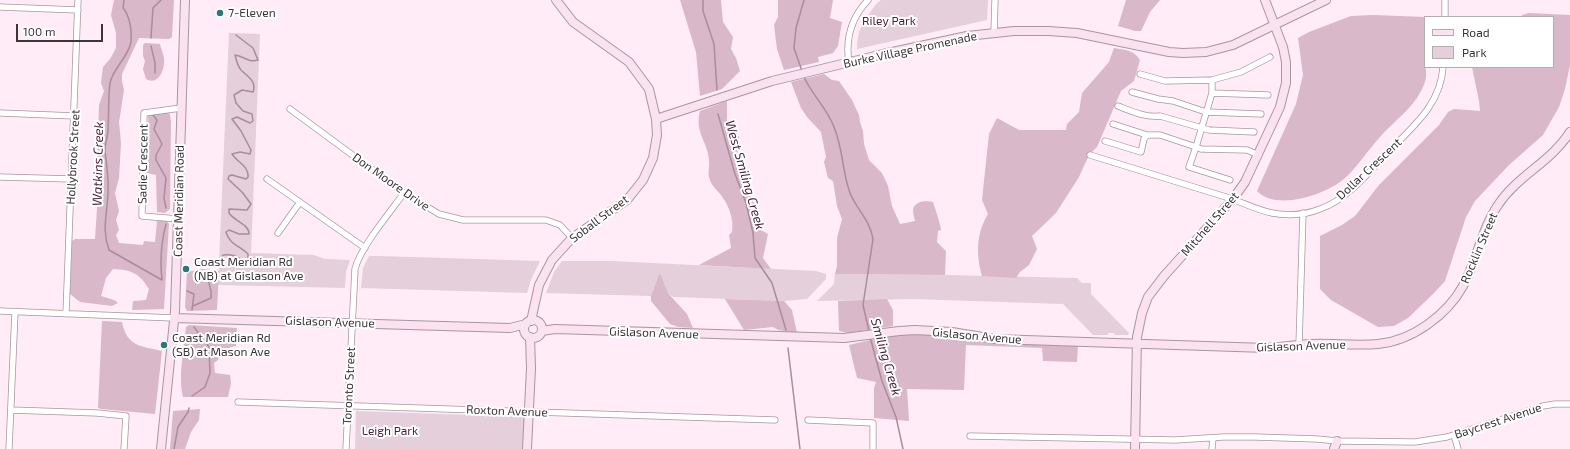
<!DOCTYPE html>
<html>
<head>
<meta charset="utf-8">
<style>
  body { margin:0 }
  #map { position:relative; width:1570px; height:449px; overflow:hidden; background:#ffecf6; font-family:"Exo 2",sans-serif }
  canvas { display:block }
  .legend { position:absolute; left:1424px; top:16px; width:130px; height:52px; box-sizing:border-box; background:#fff; border:1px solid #b1aeaf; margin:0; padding:5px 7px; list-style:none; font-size:12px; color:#3c3538 }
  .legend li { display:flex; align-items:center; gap:8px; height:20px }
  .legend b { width:20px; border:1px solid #b1aeaf }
  .scale { position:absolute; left:16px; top:24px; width:87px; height:18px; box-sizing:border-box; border:2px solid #3c3538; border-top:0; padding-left:5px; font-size:12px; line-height:14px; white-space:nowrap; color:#3c3538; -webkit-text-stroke:3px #fff; paint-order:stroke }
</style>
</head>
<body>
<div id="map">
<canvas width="1570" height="449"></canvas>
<ul class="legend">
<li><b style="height:5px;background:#fbe2f0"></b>Road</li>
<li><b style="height:11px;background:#e4cfda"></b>Park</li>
</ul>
<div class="scale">100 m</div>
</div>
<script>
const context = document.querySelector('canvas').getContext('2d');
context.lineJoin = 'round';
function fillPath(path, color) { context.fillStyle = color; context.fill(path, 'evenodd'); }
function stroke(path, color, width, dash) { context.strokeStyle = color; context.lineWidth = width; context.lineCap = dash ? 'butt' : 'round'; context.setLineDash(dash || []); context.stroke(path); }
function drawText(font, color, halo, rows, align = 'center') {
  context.font = font + ' "Exo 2",sans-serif'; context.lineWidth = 4; context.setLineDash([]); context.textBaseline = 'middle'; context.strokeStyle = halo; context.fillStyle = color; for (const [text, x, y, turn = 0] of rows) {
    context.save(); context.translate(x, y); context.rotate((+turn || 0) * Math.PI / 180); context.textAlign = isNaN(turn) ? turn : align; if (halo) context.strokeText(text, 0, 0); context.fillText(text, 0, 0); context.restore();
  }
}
fillPath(new Path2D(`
  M881,0H988L987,20L857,49C857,28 865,19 877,3Z
  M229,33L260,34L251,253L314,255L325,259L350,260L346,272L345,288L218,285Z
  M369,256H379L540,261L531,280L527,293L361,288L363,268Z
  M562,261H612L816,271L826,274V279L807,299L784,301L673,297L668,293L661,275L659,274L651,296L546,293L554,272Z
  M835,274L945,275L1077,278L1082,283H1091V294L1129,333L1128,335H1115L1114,333H1108V335H1093L1063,304L912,299L817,301L834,284Z
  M356,411L526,417L524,449H355Z`), '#e4cfda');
fillPath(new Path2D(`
  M114,0H174L172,37L169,39L139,38L122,74V81L124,90L119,122L121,143L119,178L115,193L119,211L116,220L119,230L116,235L119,243L143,245L144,241L155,242L157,221H167L169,224L164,309L132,310L133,301L146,300L149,289C139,273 132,270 113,269L106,278L101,296L114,300L118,303L112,306L80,302L70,294L72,241L75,239H95L97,208L95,188L100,172L97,162L99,105L104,91L101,83L103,67L110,59L116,48V33L111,15Z
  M680,0H721L723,22L733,37L731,49L736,58L740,71L722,89L700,96L696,52Z
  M778,0H833L830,18L842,22L838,46L833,53L818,57L819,62L784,70L777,49L774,25L778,17Z
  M1126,0H1160L1150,12L1141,31H1135L1118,26Z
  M1529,13L1570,15V65L1565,89L1559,107L1543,135L1509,165L1475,201L1466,217L1445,281L1434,293L1408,318L1394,326L1378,327L1331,300L1320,289V236L1342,225L1355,216L1379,185L1439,125L1448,112L1454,109L1480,111L1479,101L1472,67H1553V17H1521L1522,15Z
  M1373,15L1426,17C1424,22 1424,60 1425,65C1426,69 1427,76 1425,82C1416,107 1397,118 1380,137C1368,150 1358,166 1346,177C1329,194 1276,212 1257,191L1296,104L1303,75L1298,38L1309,32L1351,16Z
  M145,43L160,44C161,49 164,55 164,60C165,70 158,86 146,79L143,69L145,61L143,56V45Z
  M1114,48C1125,50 1134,50 1140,60L1134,81L1121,91L1097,147L1089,155L1079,177L1056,213L1032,236L1037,249L1029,265L1020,272L1016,278L982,276C976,254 976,234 988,214L982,200L989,134L997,118L1019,130H1066L1067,124L1079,112L1082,93L1109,62Z
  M824,74L832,80L839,81L852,100L859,115L860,122L863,131L864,144L869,160L882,173L888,186L892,206L900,224L915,221C914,217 913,213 913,210C914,201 926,200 933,202C935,208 941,226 941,230L938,231L937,242L946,251L945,275L835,274L837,266V238L842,219L837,206L833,181L828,178L824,162L826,157L821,132L807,117L801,108L791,82Z
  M727,101V125L739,137L737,157L739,173L759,213L761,230L768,234L763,258L771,269L699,265L731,248L729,235L732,232C734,219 729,206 721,195C717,190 712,186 710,180C707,174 710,168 709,162C709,143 694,133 700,111Z
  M169,111L171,121L170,209L165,213L157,212L156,175L147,173L149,133L148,115L149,112Z
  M203,269L219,271L217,310L187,311L185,307L187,272Z
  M659,274L661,275L668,293L687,314L693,328L678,327L670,324L651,301V296Z
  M725,299L784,301L792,310L797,333L778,330L773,327L744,330Z
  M887,299L893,310V326L848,333L839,331L838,301Z
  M102,321L122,322C127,347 141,346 162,351L155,414L101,409L98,408Z
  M189,325L237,328L236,346L224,349L218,360L214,363L215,373L230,375L231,383L228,397H183C178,377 184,348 186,327Z
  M895,334H942L1078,344L1077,362L1043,361L1042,348L966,345L964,390L907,389L909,421L874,418V388L876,382L857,378L849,345Z
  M200,409L199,420L191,432L185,449H170L173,411Z`), '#d8b8c9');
stroke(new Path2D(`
  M124,0L123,8C130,16 132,31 131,42C128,58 113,68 110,83C108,98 109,114 108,129C108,136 105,143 105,150C106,164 109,177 108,190C108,213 101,228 109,250L162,280
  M703,0V11L714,44L717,90
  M151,38L153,8L161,0
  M151,46L155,63V73
  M802,71L794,48L796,28L804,0
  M804,77C812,95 827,108 834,127C843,148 842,171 850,193C857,210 870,220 873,239L863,305L869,331
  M718,114L735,174L746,203L753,233L755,258L772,283L786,330
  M153,115L157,120L154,129L162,144L156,155V160L166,178L164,198L166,208
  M220,260L223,255C232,254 237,256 244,261L248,260V254C240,246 229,244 226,232L229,230L239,234H249C249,224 234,221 229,213V209L247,210L251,204L242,192L228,179L229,176L232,175L246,179L248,177C249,166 237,162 232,154L240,152L250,154L251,150L241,131L232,119L237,117L250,123L253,121L252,114L243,111L236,103L234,95L242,90L253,92C257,81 248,77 241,70C238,67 236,59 235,55C244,56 248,63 258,60L253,48L236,35
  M162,280C160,262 161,243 166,224
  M187,291L194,294L192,310
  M193,306L211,298V291L206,272
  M870,337L882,381L896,417L903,449
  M788,348L800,449
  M192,396L205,387L210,373L209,347L194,327
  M174,449L178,427L188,412L189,408`), '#aa8c9c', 1.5);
const street = new Path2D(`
  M0,7L78,10
  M1445,17V0
  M994,33L995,0
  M849,63C845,38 851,18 868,0
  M1140,74L1165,81L1212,80
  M1132,92L1158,99L1173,101L1206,112L1261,114
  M1212,93L1268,95
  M1118,106C1131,111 1146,118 1160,116L1209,130L1254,132
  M290,109L404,193L439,214L463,220H546L560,225L572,238
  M0,113L75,116
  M1113,124L1147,135
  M1105,141L1141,152L1144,139L1147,135H1160L1196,147L1189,167L1230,180
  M1090,155C1135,169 1181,183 1226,197C1242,202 1256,210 1272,213C1288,216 1305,215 1320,209C1349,199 1370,170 1391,149C1415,125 1441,103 1443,67
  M1259,155L1247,150L1201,149L1196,147L1212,93V80L1241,72L1270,57
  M0,177L71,179
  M267,179L365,248
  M178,219L142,216L144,113L181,108
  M278,233L300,202
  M0,311L174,318
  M66,314L78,0
  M1299,345L1303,213
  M238,402L775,420
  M11,410L97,413L126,416L124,449
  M808,420L873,423V449
  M1454,435L1458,449
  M970,436L1175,440L1223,437H1255L1317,439L1337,441L1415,442L1447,437L1543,406L1555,404H1570
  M9,449L15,312
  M346,449L355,269C360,248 390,212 404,193
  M1212,449L1213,438`);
const secondary = new Path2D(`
  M656,119L772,81L883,54L967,36L1014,31H1048L1077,33L1169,52L1183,53L1206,52L1233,45L1326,0
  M174,318L510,328L526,324
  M524 329a9 9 0 1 1 18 0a9 9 0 1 1-18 0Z
  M531,321L539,285L552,260L572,238L627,200L643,180L653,158L657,135L656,119L649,89L629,62L573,22L556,0
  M542,331L555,329L844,338L899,331L915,330L952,332L995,339L1266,348C1281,348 1296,344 1311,344C1333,343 1356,346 1378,344C1412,341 1447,315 1463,286C1477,261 1481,230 1498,205C1517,176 1551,162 1570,132
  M161,449L175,311L185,0
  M527,449L531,368L530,337
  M1135,449L1137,337L1142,313L1148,297L1164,276L1233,199L1245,182L1280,107L1286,83V62L1283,47L1265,0
  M1334,449L1337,441`);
stroke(street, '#a7969f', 7);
stroke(secondary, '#a7969f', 10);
stroke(street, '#fff', 5.5);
stroke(secondary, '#fbe2f0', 8);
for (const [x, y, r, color] of [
  [220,13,4,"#2d7777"],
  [186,269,4,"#2d7777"],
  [164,345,4,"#2d7777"]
]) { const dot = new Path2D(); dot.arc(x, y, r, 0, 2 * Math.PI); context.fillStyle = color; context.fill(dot); stroke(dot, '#fff', 1.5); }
drawText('12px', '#3c3538', '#fff', [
  ["7-Eleven",228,13],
  ["Coast Meridian Rd",194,262],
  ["(NB) at Gislason Ave",194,276],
  ["Coast Meridian Rd",172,338],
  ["(SB) at Mason Ave",172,352]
], 'left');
drawText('12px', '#491f38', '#fff', [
  ["Riley Park",889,21],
  ["Leigh Park",390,431]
]);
drawText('12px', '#3c3538', '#fff', [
  ["Burke Village Promenade",910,50,-12],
  ["Hollybrook Street",73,157,-87],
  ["Sadie Crescent",143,164,-89],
  ["Dollar Crescent",1369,169,-43],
  ["Don Moore Drive",391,182,35],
  ["Coast Meridian Road",179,201,-89],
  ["Soball Street",599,219,-37],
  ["Mitchell Street",1210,224,-49],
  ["Rocklin Street",1479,248,-67],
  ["Gislason Avenue",330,322,2],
  ["Gislason Avenue",654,333,2],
  ["Gislason Avenue",977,336,5],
  ["Gislason Avenue",1301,346,-2],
  ["Toronto Street",349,386,-87],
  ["Roxton Avenue",507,411,2],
  ["Baycrest Avenue",1498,421,-18]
]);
drawText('italic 13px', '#4c223b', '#fff', [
  ["Watkins Creek",98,164,-89],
  ["West Smiling Creek",745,175,74],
  ["Smiling Creek",886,357,74]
]);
</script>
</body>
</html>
